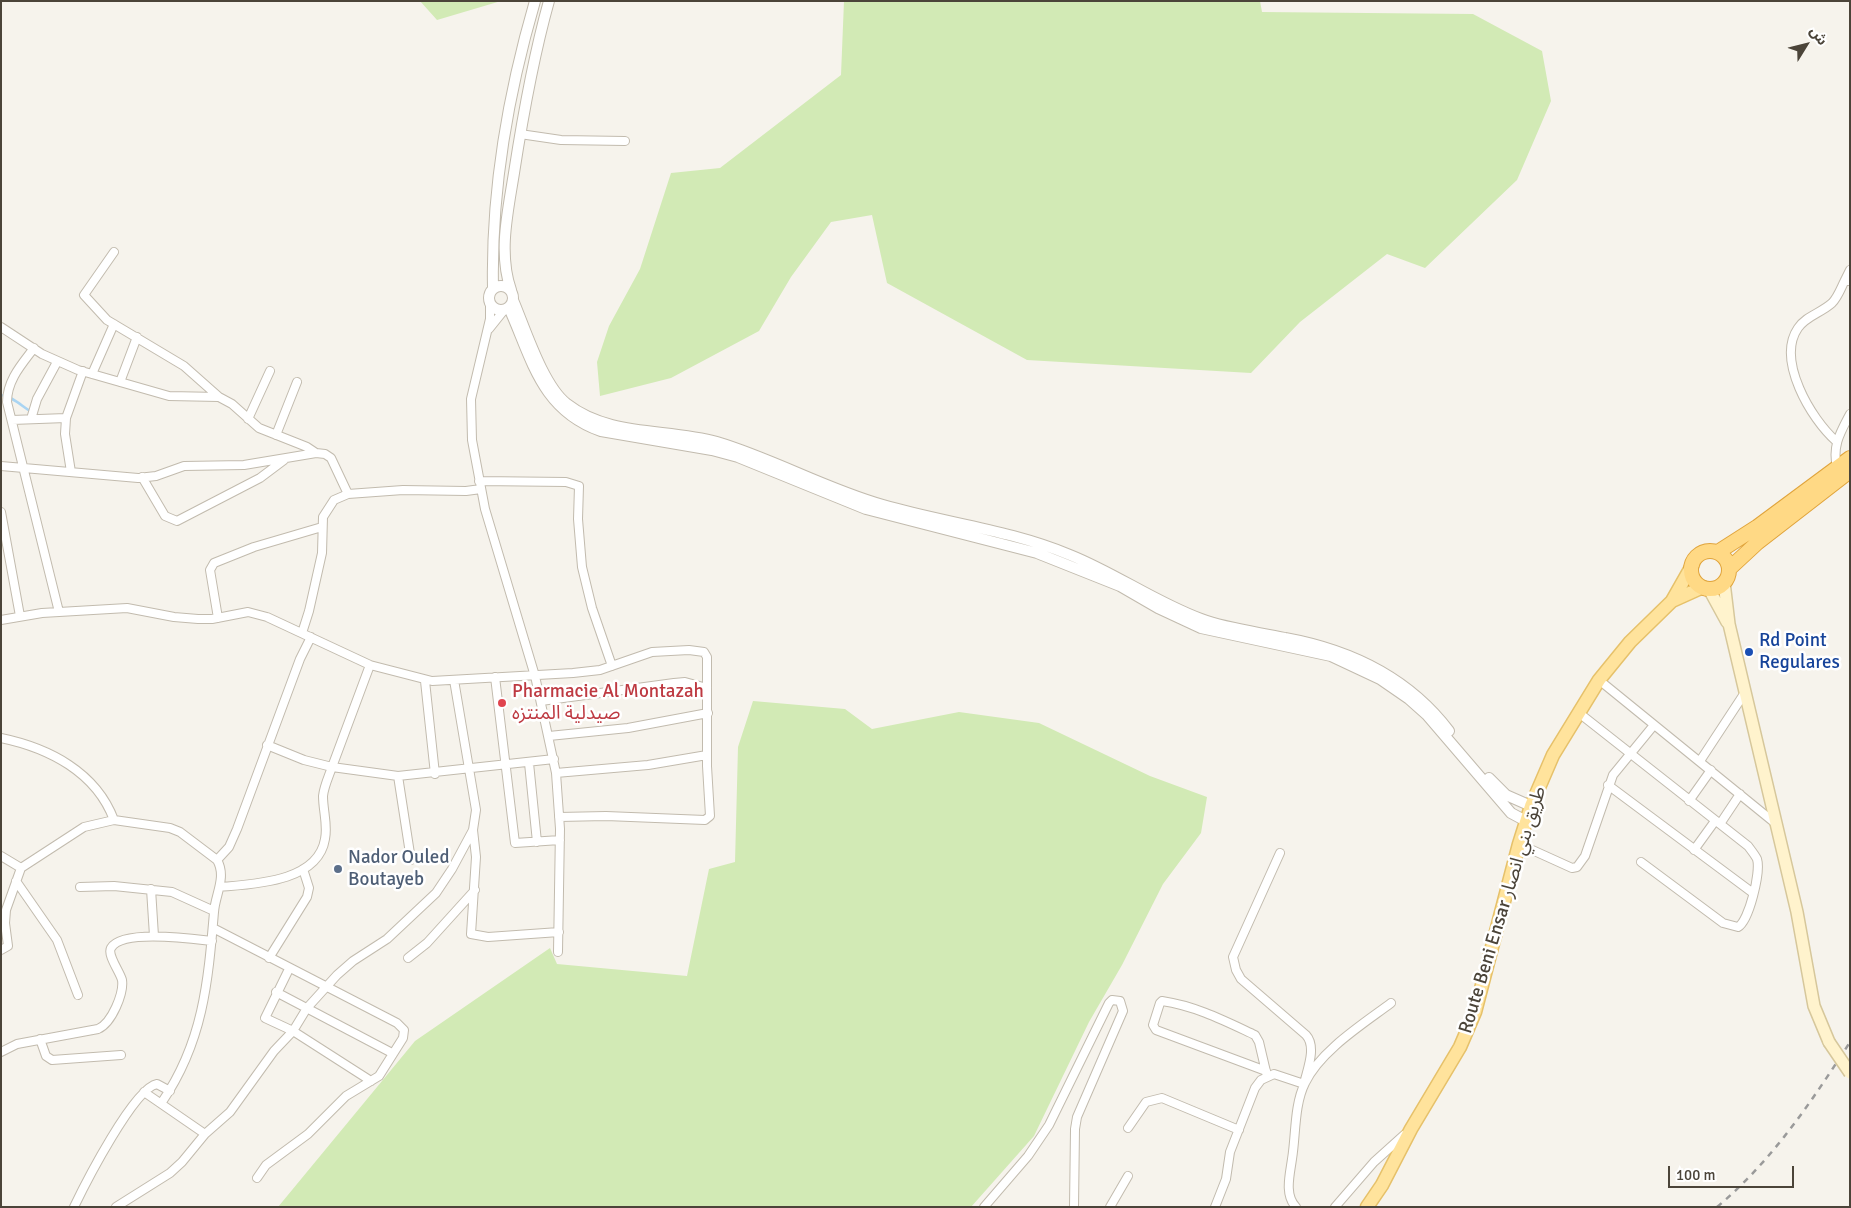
<!DOCTYPE html>
<html>
<head>
<meta charset="utf-8">
<style>
  body { margin:0 }
  #map { position:relative; width:1851px; height:1208px; overflow:hidden; background:#f6f3ec; font-family:Signika,"Noto Sans Arabic",sans-serif }
  canvas { display:block }
  .frame { position:absolute; inset:0; border:2px solid #4b4439; pointer-events:none }
  .north { position:absolute; left:1781px; top:20px; width:50px; height:50px; -webkit-text-stroke:4px #fff; paint-order:stroke; rotate:54deg; font-size:14px; font-weight:700; line-height:20px; text-align:center; color:#4b4439 }
  .north::after { content:''; display:block; margin:auto; width:18px; height:22px; background:#4b4439; clip-path:polygon(50% 0,100% 100%,50% 72%,0 100%) }
  .scale { position:absolute; left:1668px; top:1166px; width:126px; height:22px; box-sizing:border-box; border:2px solid #4b4439; border-top:0; padding-left:6px; font-size:15px; line-height:18px; white-space:nowrap; color:#4b4439; -webkit-text-stroke:4px #fff; paint-order:stroke }
</style>
</head>
<body>
<div id="map">
<canvas width="1851" height="1208"></canvas>
<div class="frame"></div>
<div class="north">ش</div>
<div class="scale">100 m</div>
</div>
<script>
const context = document.querySelector('canvas').getContext('2d');
context.lineJoin = 'round';
function fillPath(path, color) { context.fillStyle = color; context.fill(path, 'evenodd'); }
function stroke(path, color, width, dash) { context.strokeStyle = color; context.lineWidth = width; context.lineCap = dash ? 'butt' : 'round'; context.setLineDash(dash || []); context.stroke(path); }
function drawText(font, color, halo, rows, align = 'center') {
  context.font = font + ' Signika,"Noto Sans Arabic",sans-serif'; context.lineWidth = 5; context.setLineDash([]); context.textBaseline = 'middle'; context.strokeStyle = halo; context.fillStyle = color; for (const [text, x, y, turn = 0] of rows) {
    context.save(); context.translate(x, y); context.rotate((+turn || 0) * Math.PI / 180); context.textAlign = isNaN(turn) ? turn : align; if (halo) context.strokeText(text, 0, 0); context.fillText(text, 0, 0); context.restore();
  }
}
fillPath(new Path2D(`
  M420,1H501L437,20Z
  M844,1H1260L1262,12L1473,14L1542,51L1551,101L1517,180L1425,268L1387,254L1300,322L1251,373L1027,360L887,283L872,215L831,222L791,277L759,331L671,378L600,396L597,362L609,326L640,269L671,173L720,168L841,75Z
  M753,701L845,709L872,729L959,712L1039,723L1150,776L1207,797L1201,833L1163,884L1122,965L1089,1022L1034,1136L971,1207H278L415,1041L550,948L557,964L687,976L709,869L735,862L738,747Z`), '#d2eab5');
stroke(new Path2D(`
  M1,395C16,397 25,411 40,416`), '#a9d4f2', 2.5);
const minor = new Path2D(`
  M520,134L561,140L625,141
  M114,252L84,295L107,320L184,366L219,397
  M1848,281L1845,280L1850,270
  M490,304V319L471,399L472,440L485,509L535,676L556,773L560,829L558,952
  M1,327L42,354L78,370L169,396L219,397L232,404L259,428L307,447L316,453
  M489,329L505,309
  M34,348C22,364 7,380 7,402L59,612
  M92,374L114,324
  M120,382L137,337
  M31,419L37,399L57,362
  M248,419L270,371
  M12,420L66,418
  M276,435L297,382
  M1836,441C1811,419 1776,360 1798,328C1806,316 1821,313 1832,303C1838,297 1841,288 1845,280
  M1,466L138,478L156,476L184,466L244,465L316,453L325,454L331,458L348,494
  M1837,467C1832,446 1840,433 1850,414
  M71,472L65,434L66,418L83,371
  M142,477L165,516L177,521L260,478L284,460
  M479,481L566,482L579,486L578,519L582,567L592,608L612,666
  M1,512L20,616
  M218,618L210,570L214,563L254,547L322,527
  M1,620L42,613L127,608L174,617L198,619H212L248,612L267,617L370,665L432,681L573,673L600,670L652,652L689,650L704,652L707,657V766L710,816L705,820L606,816L559,817
  M302,633L309,611L322,553L323,517L334,500L348,494L403,490L466,491L481,489
  M495,677L515,843L560,840
  M1599,680L1775,823
  M425,681L435,774
  M541,701L674,683L685,682L707,688
  M1579,713L1748,846C1751,850 1755,855 1757,859C1761,872 1749,921 1738,927L1723,923L1641,862
  M549,736L628,728L708,713
  M1,738C49,748 96,772 114,820
  M267,745L304,760L332,767L370,665
  M1700,761L1744,694
  M529,763L537,842
  M556,773L648,765L707,755
  M398,776L411,860
  M1608,785L1753,893
  M1689,801L1711,770
  M1720,824L1740,794
  M473,830L476,857L471,934L488,937L559,932
  M1519,844L1572,868L1577,867L1585,856L1613,775L1654,725
  M1694,850L1715,821
  M1,856L21,868L84,827L114,820L170,828L180,832L217,860C227,877 215,895 214,912C208,983 203,1042 162,1102
  M217,860L229,847L237,829L300,659L311,637
  M16,881L57,940L78,995
  M80,887L114,886L172,892L214,911
  M220,887C254,884 318,882 325,839C328,825 323,811 323,796C324,786 329,776 332,767L398,776L554,759
  M151,889L154,936
  M213,928L397,1023L404,1030L403,1038L379,1076L346,1096L308,1134L266,1165L257,1178
  M1,950L8,946L5,923L6,910L21,868
  M269,958L307,897L309,888L303,869
  M408,958L427,943L475,890
  M289,969L265,1018L293,1031L371,1081
  M276,992L392,1053
  M40,1039L46,1056L52,1060L121,1055
  M1,1052L17,1044L98,1029C112,1023 124,993 122,980C120,972 107,955 111,948C122,929 194,939 212,941
  M1266,1071L1156,1030L1153,1025L1160,1003L1162,1001C1196,1006 1225,1021 1255,1035L1259,1042L1267,1076
  M144,1092L205,1134
  M1128,1128L1146,1102L1162,1098L1239,1130
  M74,1207C85,1184 134,1088 157,1084L170,1091
  M116,1207L170,1173L182,1162L205,1134L230,1112L274,1051L293,1031L307,1008L337,975L353,961L387,939L436,893L452,869L473,830L476,810L454,680
  M984,1207L1028,1156L1049,1125L1109,1003L1112,1000L1120,1001L1123,1011L1077,1117L1075,1129L1074,1207
  M1110,1207L1128,1176
  M1215,1207L1226,1179L1230,1152L1255,1088L1261,1080L1274,1074L1304,1084C1307,1070 1317,1047 1306,1035L1241,979L1236,970L1233,957L1280,853
  M1296,1207C1284,1195 1290,1174 1292,1159C1296,1135 1294,1105 1305,1083C1320,1051 1363,1024 1391,1003
  M1335,1207L1374,1162L1404,1135`);
const tertiary = new Path2D(`
  M489 298a12 12 0 1 1 24 0a12 12 0 1 1-24 0Z
  M493,288C491,192 508,94 535,1
  M511,290C498,253 508,211 514,173C523,115 533,58 549,1
  M513,300C525,328 543,386 567,404C609,437 667,428 717,442C774,459 826,489 883,505C945,523 1011,530 1070,555C1115,573 1155,602 1201,619C1228,629 1257,632 1285,638C1351,650 1408,677 1449,731
  M509,308C532,359 541,410 601,431L712,450L738,457L866,509L1037,553L1120,586L1158,608L1201,628L1331,656L1380,679L1409,699L1427,715L1511,813L1526,821
  M1489,778L1506,795L1531,806`);
const secondary = new Path2D(`
  M1724,582L1729,624L1797,912L1814,1006L1829,1042
  M1709,589L1727,622`);
const primary = new Path2D(`
  M1672,601L1703,587
  M1367,1207L1382,1185L1411,1129L1460,1047L1475,1012L1519,844L1531,806L1553,755L1599,680L1630,642L1672,601L1693,564`);
const trunk = new Path2D(`
  M1691 570a19 19 0 1 1 38 0a19 19 0 1 1-38 0Z
  M1718,552L1757,527L1850,458
  M1729,569L1757,543L1850,471`);
stroke(minor, '#c2bbae', 10);
stroke(tertiary, '#c2bbae', 12);
stroke(secondary, '#d6c79b', 14);
stroke(primary, '#e6c16a', 15);
stroke(trunk, '#e0a43c', 16);
stroke(minor, '#fff', 8);
stroke(tertiary, '#fff', 10);
stroke(secondary, '#fff3cd', 11);
stroke(primary, '#ffe39c', 12);
stroke(trunk, '#ffd985', 14);
stroke(new Path2D(`
  M1717,1207C1772,1161 1812,1101 1850,1042`), '#9a9a9a', 2.5, [6, 6]);
const secondaryBridge = new Path2D(`
  M1829,1042L1850,1073`);
stroke(secondaryBridge, '#d6c79b', 14, []);
stroke(secondaryBridge, '#fff3cd', 11);
for (const [x, y, r, color] of [
  [1749,652,5,"#1a4fb4"],
  [502,703,5,"#e0444e"],
  [338,869,5,"#5c6f8a"]
]) { const dot = new Path2D(); dot.arc(x, y, r, 0, 2 * Math.PI); context.fillStyle = color; context.fill(dot); stroke(dot, '#fff', 2); }
drawText('19px', '#164399', '#fff', [
  ["Rd Point",1759,641],
  ["Regulares",1759,663]
], 'left');
drawText('19px', '#be3a42', '#fff', [
  ["Pharmacie Al Montazah",512,692],
  ["صيدلية المنتزه",512,714]
], 'left');
drawText('19px', '#4e5e75', '#fff', [
  ["Nador Ouled",348,858],
  ["Boutayeb",348,880]
], 'left');
drawText('19px', '#4b4439', '#fff', [
  ["Route Beni Ensar طريق بني انصار",1503,910,-73]
]);
</script>
</body>
</html>
